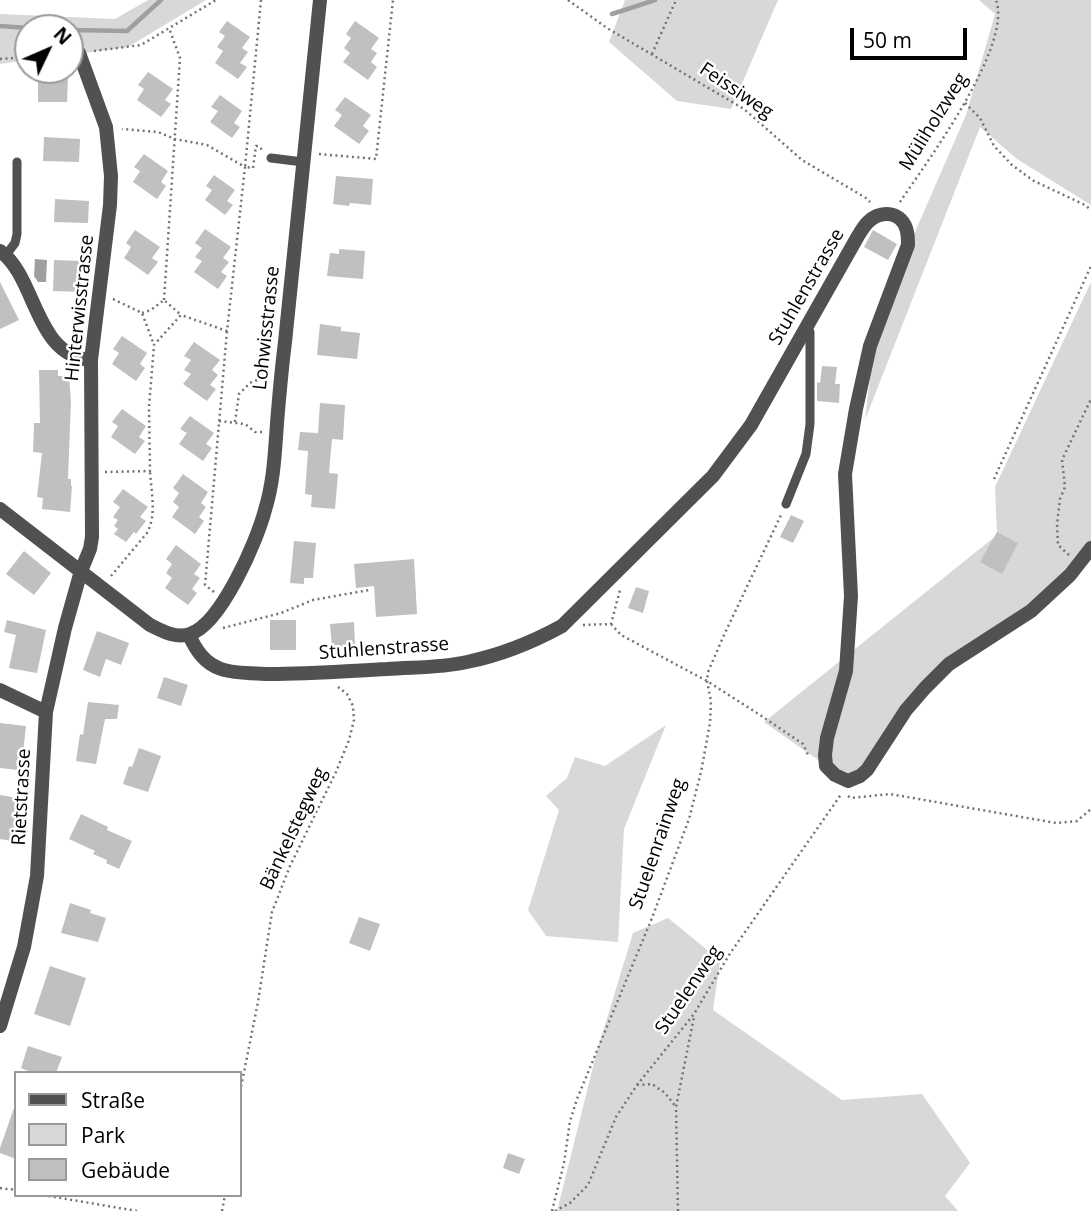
<!DOCTYPE html>
<html>
<head>
<meta charset="utf-8">
<style>
  body { margin:0 }
  #map { position:relative; width:1091px; height:1211px; overflow:hidden; background:#fff; font-family:"Open Sans",sans-serif }
  canvas { display:block }
  .legend { position:absolute; left:14px; top:1071px; width:228px; height:126px; box-sizing:border-box; background:#fff; border:2px solid #999; margin:0; padding:9px 12px; list-style:none; font-size:21px; color:#000 }
  .legend li { display:flex; align-items:center; gap:14px; height:35px }
  .legend b { width:35px; border:2px solid #999 }
  .north { position:absolute; left:14px; top:14px; width:70px; height:70px; box-sizing:border-box; background:#fff; border:2px solid #999; border-radius:50%; rotate:46deg; font-size:19px; font-weight:700; line-height:28px; text-align:center; color:#000 }
  .north::after { content:''; display:block; margin:auto; width:24px; height:32px; background:#000; clip-path:polygon(50% 0,100% 100%,50% 72%,0 100%) }
  .scale { position:absolute; left:850px; top:28px; width:117px; height:32px; box-sizing:border-box; border:4px solid #000; border-top:0; padding-left:9px; font-size:21px; line-height:24px; white-space:nowrap; color:#000; -webkit-text-stroke:5px #fff; paint-order:stroke }
</style>
</head>
<body>
<div id="map">
<canvas width="1091" height="1211"></canvas>
<ul class="legend">
<li><b style="height:9px;background:#515151"></b>Straße</li>
<li><b style="height:19px;background:#d8d8d8"></b>Park</li>
<li><b style="height:19px;background:#c0c0c0"></b>Gebäude</li>
</ul>
<div class="north">N</div>
<div class="scale">50 m</div>
</div>
<script>
const context = document.querySelector('canvas').getContext('2d');
context.lineJoin = 'round';
function fillPath(path, color) { context.fillStyle = color; context.fill(path, 'evenodd'); }
function stroke(path, color, width, dash) { context.strokeStyle = color; context.lineWidth = width; context.lineCap = dash ? 'butt' : 'round'; context.setLineDash(dash || []); context.stroke(path); }
function drawText(font, color, halo, rows, align = 'center') {
  context.font = font + ' "Open Sans",sans-serif'; context.lineWidth = 5; context.setLineDash([]); context.textBaseline = 'middle'; context.strokeStyle = halo; context.fillStyle = color; for (const [text, x, y, turn = 0] of rows) {
    context.save(); context.translate(x, y); context.rotate((+turn || 0) * Math.PI / 180); context.textAlign = isNaN(turn) ? turn : align; if (halo) context.strokeText(text, 0, 0); context.fillText(text, 0, 0); context.restore();
  }
}
fillPath(new Path2D(`
  M148,0H206L128,47L70,55V28H28V60L0,64V14L115,19Z
  M625,0H778L731,109L677,101L609,42Z
  M979,0H1091V205L1017,159L980,127L865,420L878,312L888,294L966,115L995,14Z
  M1091,282V548L1070,575L949,664L882,747L848,781L764,722L997,535L995,487Z
  M666,725L624,829L618,942L546,936L528,910L559,810L546,796L567,778L575,757L605,766Z
  M668,918L716,957L720,962L713,1010L842,1100L922,1094L970,1163L945,1196L958,1211H557L597,1051L633,933Z`), '#d8d8d8');
fillPath(new Path2D(`
  M35,259L47,260L46,282H38L34,276Z`), '#9f9f9f');
stroke(new Path2D(`
  M612,14L655,0
  M0,26L28,28
  M70,30L127,31L161,0`), '#9f9f9f', 4.5);
fillPath(new Path2D(`
  M227,21L250,37L242,48L248,52L240,63L247,67L238,79L215,63L223,51L217,47L225,36L219,32Z
  M355,21L379,38L371,49L377,53L371,62L377,67L368,80L343,62L350,53L344,48L351,38L346,34Z
  M148,72L173,89L165,100L171,104L161,117L137,100L144,89L138,85Z
  M38,74L50,75V78H68L67,102H38Z
  M220,95L242,111L234,123L240,127L232,138L210,122L218,111L211,107Z
  M345,97L371,115L363,126L369,131L359,144L334,126L342,115L335,110Z
  M44,137L80,139L79,162L43,161Z
  M144,154L168,171L161,182L166,186L157,199L133,182L140,171L134,167Z
  M214,175L235,190L227,201L233,205L225,215L205,200L212,190L206,186Z
  M336,176L373,179L371,205L350,203L349,206L333,204Z
  M55,199L89,201L88,223L54,222Z
  M205,229L231,247L223,258L229,262L221,272L227,276L218,289L194,272L202,261L195,257L202,248L195,243Z
  M135,230L160,247L152,258L158,262L148,275L124,258L131,247L126,243Z
  M873,230L897,244L888,260L864,247Z
  M339,249L365,251L363,279L327,276L330,253L339,254Z
  M54,260L83,261L82,292L53,291Z
  M0,282L19,320L0,329Z
  M320,324L341,327V331L360,333L357,359L317,355Z
  M122,336L147,353L140,364L145,368L136,381L112,364L119,353L113,349Z
  M194,342L220,360L212,370L218,375L210,385L216,389L207,401L183,384L191,374L184,370L191,360L184,356Z
  M822,366L837,367L835,384H840L839,403L817,401V382L820,383Z
  M39,370H58V376H69L71,401L68,479H71V486H72L70,512L42,509L43,498L37,497L42,453L33,452L34,423H40Z
  M320,403L345,405L343,440L332,439L329,473L338,474L335,509L311,507L312,495L305,494L308,451L298,450L300,432L318,433Z
  M122,409L146,426L139,437L145,441L135,454L111,437L118,426L112,422Z
  M190,416L214,433L206,444L212,448L203,461L179,444L187,433L180,429Z
  M183,474L208,492L201,503L206,507L199,517L204,521L195,534L172,517L179,507L173,502L179,493L173,488Z
  M123,489L148,507L140,517L146,521L136,534L134,532L126,542L114,534L118,529L114,526L118,520L113,517L120,507L113,502Z
  M791,515L804,521L793,543L780,537Z
  M997,532L1018,543L1002,574L980,562Z
  M294,541L316,543L313,578H304V584L290,583Z
  M176,545L201,564L194,574L200,578L192,589L197,593L188,605L165,588L172,578L166,573L172,564L166,559Z
  M24,551L51,573L34,595L6,574Z
  M414,559L417,614L376,617L374,586L356,588L354,564Z
  M636,587L649,591L643,613L628,608Z
  M7,620L46,630L37,673L9,668L16,635L4,632Z
  M270,620H296V650H270Z
  M354,622L355,646L332,647L330,624Z
  M97,631L129,643L121,665L106,659L100,677L83,670Z
  M164,677L188,685L181,706L157,698Z
  M88,702L119,705L117,719H105L96,764L76,761L80,734L83,735Z
  M0,723L26,726L22,762H19L18,770L0,768Z
  M139,748L161,756L148,792L123,784L129,766L132,767Z
  M0,795L18,798L12,841L0,839Z
  M81,814L108,827L107,830L132,841L119,869L106,863L107,860L93,854L95,851L69,839Z
  M70,903L91,910L90,913L106,918L98,942L61,933Z
  M359,917L380,924L370,951L349,943Z
  M50,966L86,978L70,1026L34,1014Z
  M28,1046L62,1057L56,1073H33L21,1068Z
  M14,1108L16,1109V1159L0,1153V1148Z
  M508,1153L525,1159L519,1174L503,1168Z`), '#c0c0c0');
stroke(new Path2D(`
  M261,0L245,167L253,168L256,146H259L262,150
  M568,0L607,28L744,109L802,160L866,198L870,202
  M94,51L141,45L216,0
  M652,54L676,0
  M0,59L28,57
  M965,103L980,118L994,146L1012,165L1034,181L1085,205L1091,210
  M319,154L376,159L393,0
  M900,202C926,163 1013,46 996,0
  M113,299L142,313L154,345
  M164,300L180,58L169,28
  M142,313L151,310L164,300L181,315
  M219,421L245,424L255,432H262
  M235,422L239,394L250,383L257,380
  M105,472L150,471L149,407L154,345L181,315L227,331L245,167L207,145L175,139L158,132L122,129
  M994,479L1091,266
  M1069,555L1058,545L1057,524L1060,499L1065,487L1062,460L1091,399
  M111,576L147,533C157,515 151,491 150,471
  M214,592L205,585L227,331
  M611,624L621,635L707,681L757,713L803,744L809,757
  M583,625L611,624L620,590
  M223,628L281,613L313,600L369,590
  M848,796L851,798L890,794L1056,823L1077,821L1091,809
  M637,1085L652,1084L665,1093L676,1107
  M240,1092L258,1002L272,912L290,866L336,772L349,740L354,720L353,706L347,694L338,687
  M0,1188L16,1190
  M43,1195L137,1211
  M222,1211L225,1195
  M552,1211L564,1163L570,1121L577,1099L652,918L689,819L701,772L710,723L711,701L707,681L708,672L724,635L782,513
  M555,1211L570,1203L588,1185L616,1117L637,1085L694,1014L729,955L842,793
  M678,1211L676,1107L694,1017`), '#737373', 2.5, [2, 3.5]);
stroke(new Path2D(`
  M271,158L303,162
  M6,255L15,243L17,234V162
  M786,504L806,454L810,424V332L806,328`), '#515151', 9);
stroke(new Path2D(`
  M0,251C37,277 34,356 91,360
  M0,509L150,625C162,631 176,639 190,634C221,624 257,541 265,510C275,478 275,445 278,411C280,388 282,365 285,342C296,228 308,114 320,0
  M189,635C196,650 204,663 221,669C235,674 254,673 269,674C308,674 347,671 387,669C413,667 441,668 467,662C501,655 531,643 562,626L713,476L751,425L858,236C861,231 864,226 868,222C880,210 900,211 906,228C908,233 908,240 908,245L870,346L856,409L845,474L851,596L846,671L827,738L825,755L826,766L835,775L848,781L860,776L867,770L906,710L925,688L949,664L1031,611L1070,575L1091,548
  M0,690L46,712
  M0,1026L24,947L37,876L46,712L65,628L81,571L90,549L92,537L91,360L110,205L111,176L106,127L79,53`), '#515151', 14);
drawText('19px', '#000', '#fff', [
  ["Feissiweg",736,91,34],
  ["Müliholzweg",934,122,-58],
  ["Stuhlenstrasse",807,287,-60],
  ["Hinterwisstrasse",80,308,-84],
  ["Lohwisstrasse",267,328,-84],
  ["Stuhlenstrasse",384,649,-4],
  ["Rietstrasse",22,797,-87],
  ["Bänkelstegweg",294,829,-65],
  ["Stuelenrainweg",658,844,-71],
  ["Stuelenweg",689,990,-56]
]);
</script>
</body>
</html>
